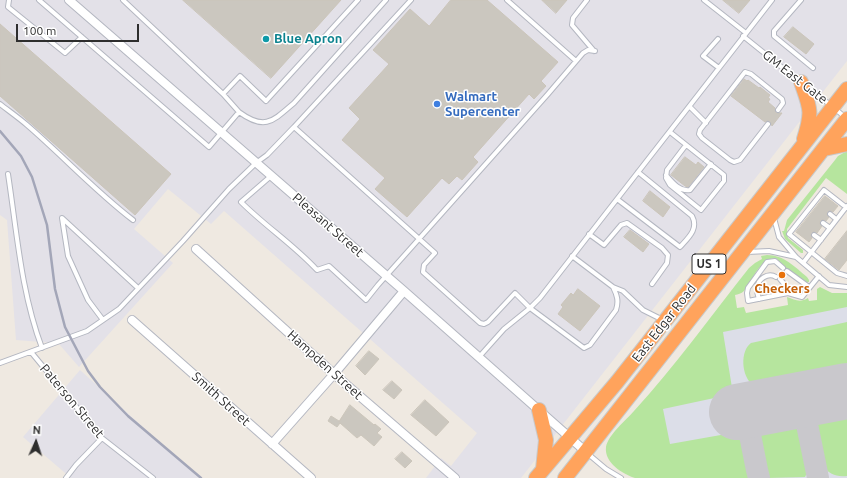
<!DOCTYPE html>
<html>
<head>
<meta charset="utf-8">
<style>
  body { margin:0 }
  #map { position:relative; width:847px; height:478px; overflow:hidden; background:#efe9e1; font-family:Ubuntu,sans-serif }
  canvas { display:block }
  .north { position:absolute; left:16px; top:422px; width:40px; height:40px; -webkit-text-stroke:3px #fff; paint-order:stroke; rotate:3deg; font-size:11px; font-weight:700; line-height:16px; text-align:center; color:#2e2e2e }
  .north::after { content:''; display:block; margin:auto; width:14px; height:18px; background:#2e2e2e; clip-path:polygon(50% 0,100% 100%,50% 72%,0 100%) }
  .scale { position:absolute; left:16px; top:24px; width:123px; height:18px; box-sizing:border-box; border:2px solid #2e2e2e; border-top:0; padding-left:5px; font-size:12px; line-height:14px; white-space:nowrap; color:#2e2e2e; -webkit-text-stroke:3px #fff; paint-order:stroke }
</style>
</head>
<body>
<div id="map">
<canvas width="847" height="478"></canvas>
<div class="north">N</div>
<div class="scale">100 m</div>
</div>
<script>
const context = document.querySelector('canvas').getContext('2d');
context.lineJoin = 'round';
function fillPath(path, color) { context.fillStyle = color; context.fill(path, 'evenodd'); }
function stroke(path, color, width, dash) { context.strokeStyle = color; context.lineWidth = width; context.lineCap = dash ? 'butt' : 'round'; context.setLineDash(dash || []); context.stroke(path); }
function drawText(font, color, halo, rows, align = 'center') {
  context.font = font + ' Ubuntu,sans-serif'; context.lineWidth = 3; context.setLineDash([]); context.textBaseline = 'middle'; context.strokeStyle = halo; context.fillStyle = color; for (const [text, x, y, turn = 0] of rows) {
    context.save(); context.translate(x, y); context.rotate((+turn || 0) * Math.PI / 180); context.textAlign = isNaN(turn) ? turn : align; if (halo) context.strokeText(text, 0, 0); context.fillText(text, 0, 0); context.restore();
  }
}
fillPath(new Path2D(`
  M0,0H847V61L521,478H426L441,458L451,466L477,433L224,211L211,224L168,189L134,229L173,263L79,367L59,344L54,343L16,340L7,220L0,215Z
  M80,370L199,478H71L23,437Z`), '#e3e1e8');
fillPath(new Path2D(`
  M847,295V478H653L615,442L711,323Z`), '#dcdee8');
fillPath(new Path2D(`
  M847,151V194L826,178L787,229L788,238L803,250V253H801L785,239L782,231H784L787,220L835,160L838,156Z
  M767,255C784,255 795,267 807,277L809,280V282H806L784,267L777,259C761,255 752,282 744,291C741,294 738,294 735,295L737,308L744,307L746,313L788,305L787,297C795,300 800,303 808,298L809,301L817,300V289L820,287L832,293H847V307L723,332L733,394L663,409L670,444L732,433L741,437L744,441L751,478H635C623,474 604,463 606,447C608,435 626,420 634,411C675,366 711,316 749,268L755,263L762,259L761,256Z
  M847,322V367L764,384L753,385C741,376 740,351 751,343Z
  M847,415V476C825,478 822,464 818,447C817,440 815,432 814,425L817,421Z
  M798,425L800,426L808,465L809,469L805,477L767,478L764,471L758,438L759,433Z`), '#b6e59e');
stroke(new Path2D(`
  M802,400L818,478
  M745,410L757,470L759,478`), '#c9c8cc', 22);
stroke(new Path2D(`
  M737,412L847,391`), '#c9c8cc', 56);
const building = new Path2D(`
  M183,0H341L271,78Z
  M451,0H487L558,62L541,81L546,86L534,99L529,94L473,157L478,162L462,180L457,176L449,184L442,178L407,217L375,189L385,178L342,140L360,119L349,108L389,64L373,50L410,9L429,26Z
  M542,0H567L556,13Z
  M723,0H750L739,13Z
  M0,24L171,174L135,215L0,96Z
  M793,27L814,44L806,54L784,37Z
  M744,79L747,81L748,80L759,88L760,87L770,95L768,98L770,99L768,102L775,108L776,113H782L772,126L770,121L765,122L731,96Z
  M685,157L696,165L698,162L704,167L688,187L685,186L671,175Z
  M650,191L670,207L663,217L643,201Z
  M825,196L838,206L833,212L830,211L827,212V215L829,217L826,221L823,220L820,221V224L822,226L817,233L814,232L811,233V235L812,238L809,242L796,232Z
  M630,230L649,244L643,252L624,237Z
  M847,231V260L839,270L825,259Z
  M578,289L600,306L580,331L558,314L563,307L561,305L571,293L573,295Z
  M369,351L379,359L365,375L356,366Z
  M392,381L402,390L394,399L383,390Z
  M425,400L449,422L436,436L411,415Z
  M350,405L374,425L375,424L381,429L377,433L382,437L374,446L361,435L357,438L340,423L337,427L328,421L331,416L339,421Z
  M402,452L412,461L405,468L395,459Z`);
fillPath(building, '#cbc7bf');
stroke(building, '#cbc5ba', 1);
const lane = new Path2D(`
  M9,0L8,7L65,53L82,37
  M39,0L209,147L239,112L223,94
  M123,0L223,94L240,76L266,101L358,0
  M507,0L576,61
  M587,0L573,18L572,25L594,51
  M704,0L746,33
  M801,0L774,31V36L813,68
  M743,36L799,81
  M718,39L703,56L719,68
  M808,87L845,117
  M0,104C9,111 19,118 27,125C63,156 95,191 133,220
  M690,107L706,123
  M239,112C265,131 273,121 294,103L386,0
  M768,124L740,160L734,162L730,160L702,138L699,134L700,130L745,72L751,74L782,99L783,103L778,110
  M294,127L411,0
  M670,132L724,175V181L701,210L670,185L666,178L667,170L686,145
  M8,174C17,233 21,292 42,348
  M666,175C672,182 680,192 690,190L711,164
  M271,176L241,202C265,226 294,245 317,270L329,266L366,300L378,285L548,94L583,53L588,50L595,51
  M617,199L680,247C688,238 699,229 692,216L638,172
  M847,208L824,190L789,234L837,273L847,276
  M830,214L836,219
  M823,223L830,228
  M589,234L604,245L621,225L627,223L662,248L668,255L667,263L652,284
  M814,235L821,240
  M747,252L769,251L796,257L779,237L774,218
  M572,256L613,287L623,291L643,310L663,320
  M796,257L829,285L847,287
  M803,263L847,206
  M783,268L775,261L767,262L748,288L747,293L748,301L788,293L802,297L819,276
  M787,271L809,287
  M780,279L785,285L788,293
  M759,299C758,296 757,292 757,289C757,279 768,272 776,277
  M103,320L88,300L68,256L62,218L138,288
  M31,352L102,438L153,478
  M479,357L504,329L530,308L540,298L772,0
  M0,363L87,331L119,309L183,241L229,189L256,163L267,155L294,127L435,253L424,265L423,272L480,323L484,324L488,322L515,293L530,308L584,348L590,345L616,310C619,301 617,295 613,287
  M587,453L606,469L621,478
  M66,478L76,465L102,438`);
const street = new Path2D(`
  M69,0L404,291L585,451
  M196,249L334,374L455,478
  M132,320L311,478
  M272,444L334,374L404,291`);
const highway = new Path2D(`
  M801,82C810,108 813,111 804,139
  M824,149L847,144
  M539,410L546,440L543,469
  M536,478L617,382L847,89
  M565,478L847,119`);
stroke(lane, '#b4b7c1', 6);
stroke(street, '#b4b7c1', 10);
stroke(highway, '#c9c9c9', 16);
stroke(lane, '#fff', 4);
stroke(street, '#fff', 8);
stroke(highway, '#ffa35c', 14);
stroke(new Path2D(`
  M0,131L21,156L32,177L47,225L55,289L65,327L88,371L100,387L128,416L201,478`), '#a3a6b8', 2.5);
for (const [x, y, r, color] of [
  [266,39,4,"#0f9aa8"],
  [437,104,4,"#3f7fe0"],
  [782,275,4,"#e8710a"]
]) { const dot = new Path2D(); dot.arc(x, y, r, 0, 2 * Math.PI); context.fillStyle = color; context.fill(dot); stroke(dot, '#fff', 1.5); }
for (const [x, y, w] of [
  [709,264,34]
]) { const box = new Path2D(); box.roundRect(x - w / 2, y - 10, w, 20, 3); context.fillStyle = '#fff'; context.fill(box); stroke(box, '#2e2e2e', 1); }
drawText('bold 12px', '#2e2e2e', null, [
  ["US 1",709,264]
]);
drawText('bold 13px', '#0d838f', '#fff', [
  ["Blue Apron",274,39]
], 'left');
drawText('13px', '#2e2e2e', '#fff', [
  ["GM East Gate",795,77,38],
  ["Pleasant Street",328,225,41],
  ["East Edgar Road",664,323,-52],
  ["Hampden Street",325,365,42],
  ["Smith Street",221,399,42],
  ["Paterson Street",72,401,50]
]);
drawText('bold 13px', '#366cbe', '#fff', [
  ["Walmart",445,97],
  ["Supercenter",445,112]
], 'left');
drawText('bold 13px', '#c56008', '#fff', [
  ["Checkers",782,289]
]);
</script>
</body>
</html>
